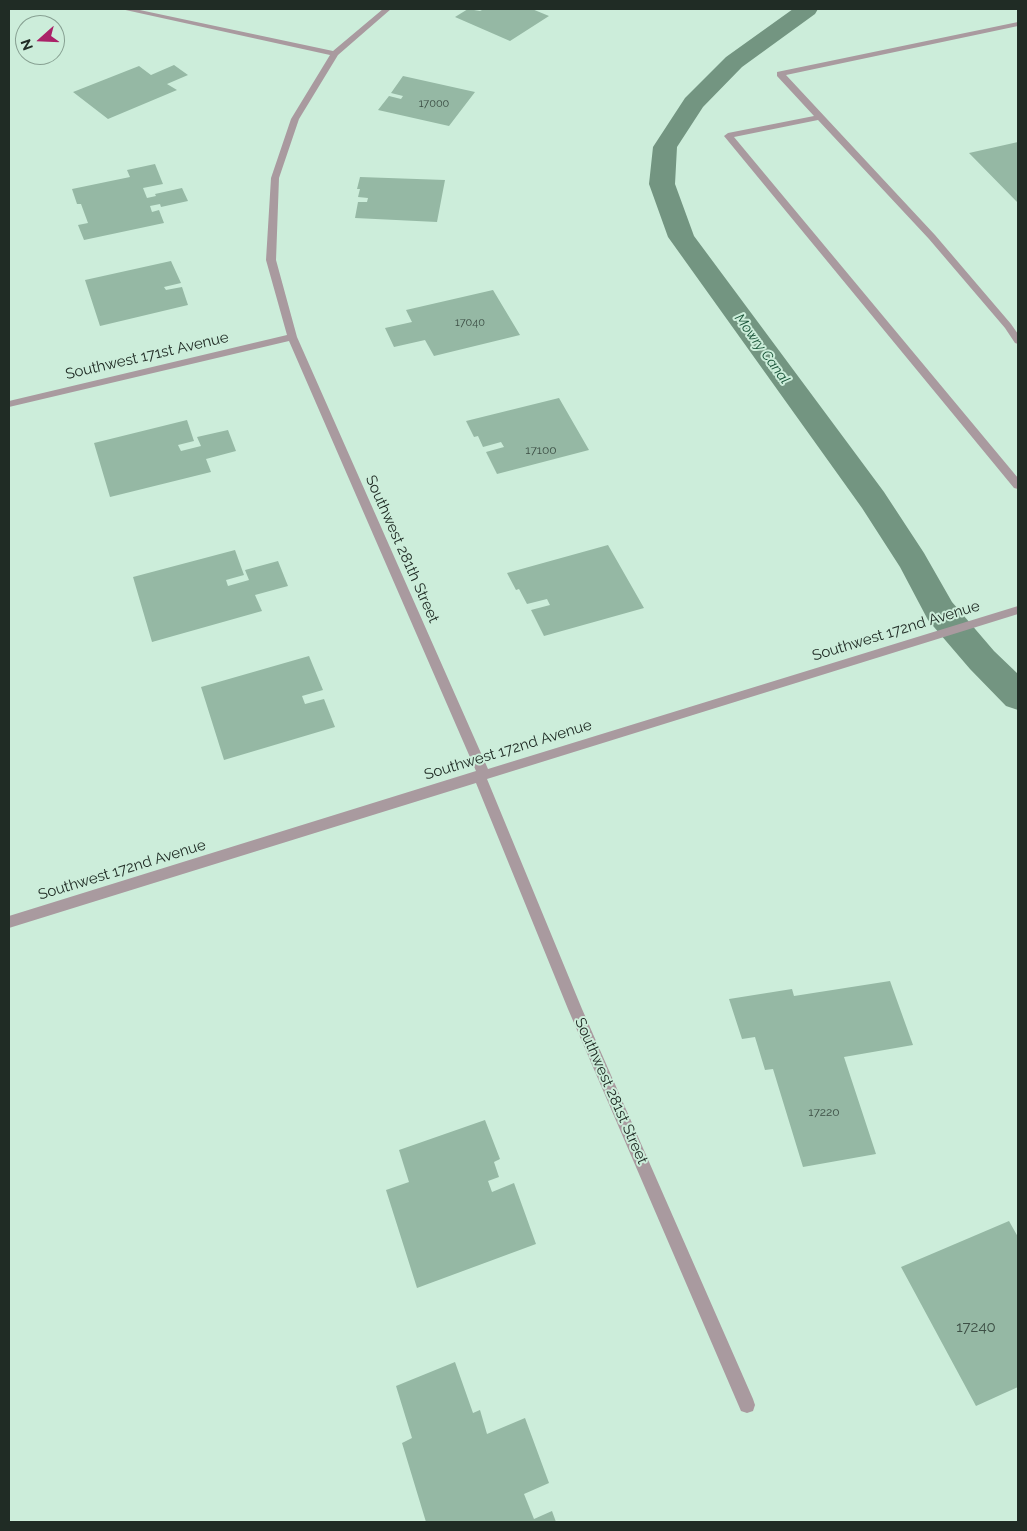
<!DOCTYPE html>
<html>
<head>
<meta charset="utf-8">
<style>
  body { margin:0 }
  #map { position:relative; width:1027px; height:1531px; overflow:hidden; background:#ccedda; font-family:Raleway,sans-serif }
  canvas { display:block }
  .frame { position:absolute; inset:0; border:10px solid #202c25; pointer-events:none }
  .north { position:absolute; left:15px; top:15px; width:50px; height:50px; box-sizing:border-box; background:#ccedda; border:1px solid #87a092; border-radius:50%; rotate:250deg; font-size:14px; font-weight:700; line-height:20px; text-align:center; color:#202c25 }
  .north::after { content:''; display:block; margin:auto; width:18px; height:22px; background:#aa2268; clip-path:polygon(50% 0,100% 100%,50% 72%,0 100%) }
</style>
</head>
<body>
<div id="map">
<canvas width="1027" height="1531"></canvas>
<div class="frame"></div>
<div class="north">N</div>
</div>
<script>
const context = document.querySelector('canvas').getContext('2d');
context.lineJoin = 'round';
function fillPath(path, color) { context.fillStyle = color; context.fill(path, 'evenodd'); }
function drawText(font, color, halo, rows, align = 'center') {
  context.font = font + ' Raleway,sans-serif'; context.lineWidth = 4; context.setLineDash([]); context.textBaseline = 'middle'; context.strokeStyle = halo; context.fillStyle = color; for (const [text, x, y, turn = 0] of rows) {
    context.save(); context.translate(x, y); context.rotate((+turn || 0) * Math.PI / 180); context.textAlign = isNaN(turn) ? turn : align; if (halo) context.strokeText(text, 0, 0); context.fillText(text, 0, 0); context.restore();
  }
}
fillPath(new Path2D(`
  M793,9H818L815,14L742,67L703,107L677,147L675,184L694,236L884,492L924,553L952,602L994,651L1018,674V710L1006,706L970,669L928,620L900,567L862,508L668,237L649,184L653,147L685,98L726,57Z`), '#739581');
fillPath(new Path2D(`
  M468,9L480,11L484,9H532L549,16L510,41L455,17Z
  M174,65L188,75L167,84L177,90L108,119L73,92L139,66L151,75Z
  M403,76L475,92L449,126L378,110L389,96L401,99L403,96L391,93Z
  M1018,142V203L969,153Z
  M155,164L163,184L143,188L147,198L156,196L155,194L182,188L188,201L161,207L160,204L150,206L152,212L159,210L164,223L84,240L78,225L88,223L81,204H77L72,189L130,177L127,170Z
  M360,177L445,180L437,222L355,218L358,202H367L368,198L358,197L360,189H357Z
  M171,261L181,283L164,287L166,290L182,287L188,305L100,326L85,280Z
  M493,290L520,335L434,356L425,340L394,347L385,328L412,322L406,310Z
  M559,398L589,450L497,474L486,452L504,447L501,442L483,447L478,436L474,437L466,421Z
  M187,420L194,441L178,445L181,451L201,446L197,437L228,430L236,451L206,459L211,472L110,497L94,443Z
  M608,545L644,608L544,636L531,610L550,605L547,599L527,604L519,589L516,590L507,573Z
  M235,550L244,575L226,580L228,586L249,580L245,570L278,561L288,586L255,595L262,611L152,642L133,577Z
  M309,656L323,690L302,696L305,704L324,699L335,727L224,760L201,687Z
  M890,981L913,1045L844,1057L876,1154L803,1167L773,1069L765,1070L755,1037L742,1039L729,999L792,989L794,996Z
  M485,1120L500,1159L494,1162L499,1177L488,1181L492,1192L514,1183L536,1244L417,1288L386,1190L409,1182L399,1150Z
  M1009,1221L1018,1237V1387L976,1406L901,1267Z
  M455,1362L473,1413L480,1410L487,1434L525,1418L549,1483L524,1494L534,1519L552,1511L556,1522H426L402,1443L412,1438L396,1386Z`), '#95b8a4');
fillPath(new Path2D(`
  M121,9H135L333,51L383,9H391L338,55L299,119L279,178L276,260L297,337L488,769L1018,606V614L487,779L582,1009L753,1399L755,1405L753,1411L747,1413L741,1411L568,1009L476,783L9,928V916L476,771L289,341L9,407V401L287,335L266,260L271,178L291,119L330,55Z
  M1018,22V26L786,75L935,235L1011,324L1018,334V344L1015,343L1005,328L929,239L818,120L734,137L1018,478V489L1014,488L724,136L728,133L814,116L777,76V72Z`), '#a99a9f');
drawText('11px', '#3d4f45', null, [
  ["17000",434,104],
  ["17040",470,323]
]);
drawText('12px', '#3d4f45', null, [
  ["17100",541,450],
  ["17220",824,1112]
]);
drawText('italic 14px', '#1a5539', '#ccedda', [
  ["Mowry Canal",762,349,54]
]);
drawText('15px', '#202c25', '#ccedda', [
  ["Southwest 171st Avenue",147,356,-13],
  ["Southwest 281th Street",402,549,66],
  ["Southwest 172nd Avenue",896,631,-17],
  ["Southwest 172nd Avenue",508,750,-17],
  ["Southwest 172nd Avenue",122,870,-17],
  ["Southwest 281st Street",611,1091,66]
]);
drawText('15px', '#3d4f45', null, [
  ["17240",976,1327]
]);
</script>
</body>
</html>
